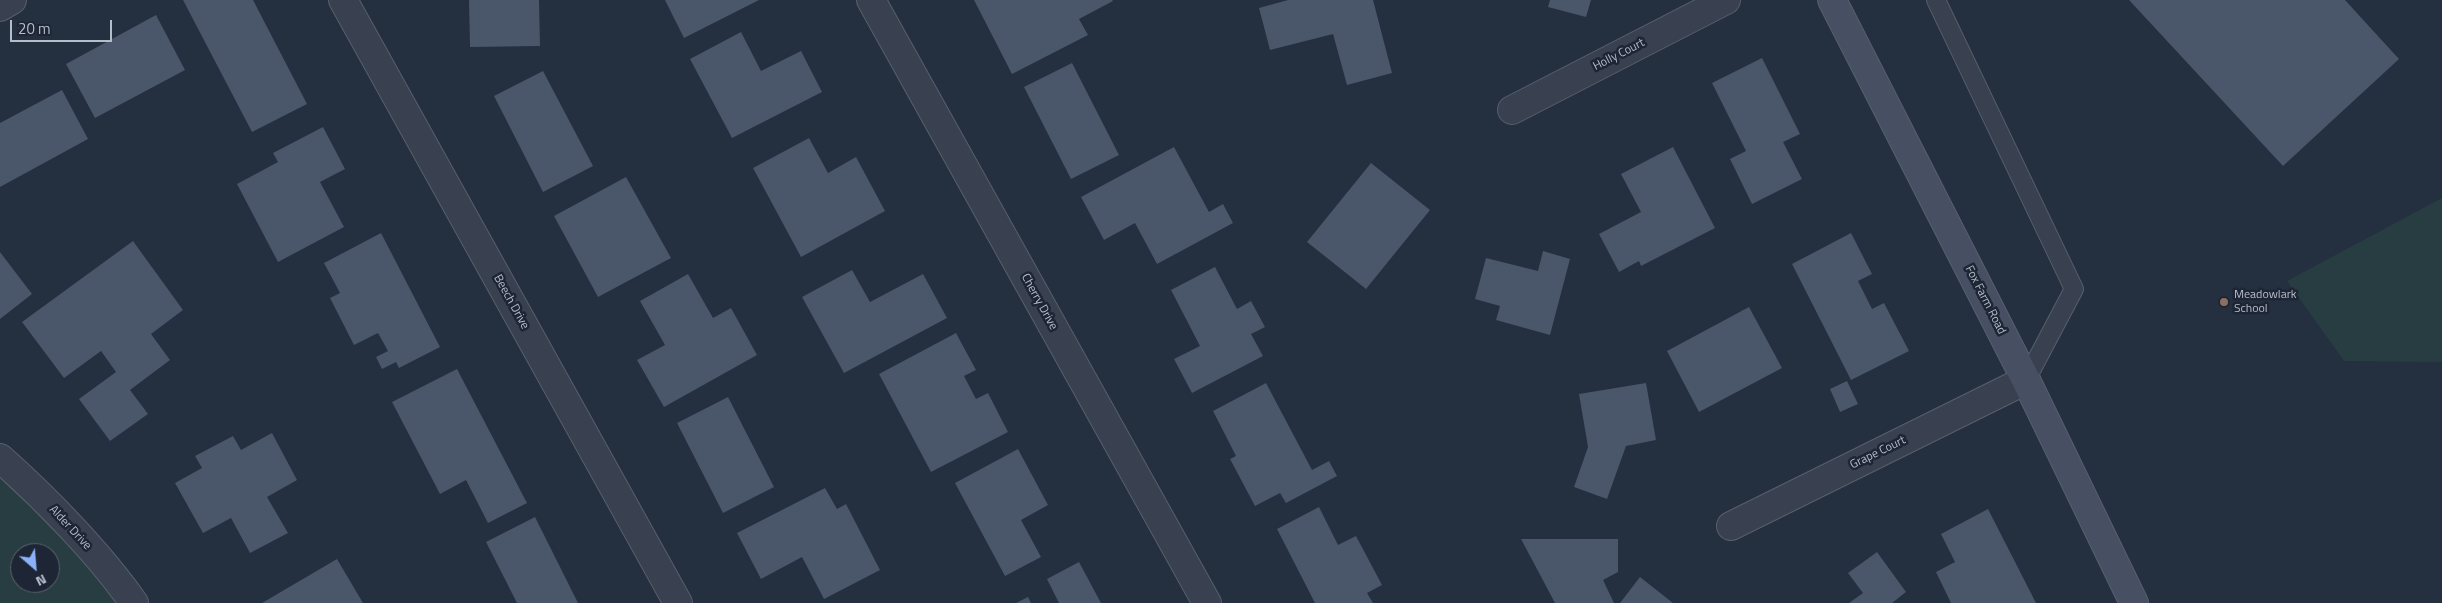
<!DOCTYPE html>
<html>
<head>
<meta charset="utf-8">
<style>
  body { margin:0 }
  #map { position:relative; width:2442px; height:603px; overflow:hidden; background:#242f40; font-family:"Titillium Web",sans-serif }
  canvas { display:block }
  .north { position:absolute; left:10px; top:543px; width:50px; height:50px; box-sizing:border-box; background:#1e2635; border:1px solid #5a6271; border-radius:50%; rotate:153deg; font-size:14px; font-weight:700; line-height:20px; text-align:center; color:#b5bcca }
  .north::after { content:''; display:block; margin:auto; width:18px; height:22px; background:#8bb2f9; clip-path:polygon(50% 0,100% 100%,50% 72%,0 100%) }
  .scale { position:absolute; left:10px; top:20px; width:102px; height:22px; box-sizing:border-box; border:2px solid #b5bcca; border-top:0; padding-left:6px; font-size:15px; line-height:18px; white-space:nowrap; color:#b5bcca; -webkit-text-stroke:4px #1e2635; paint-order:stroke }
</style>
</head>
<body>
<div id="map">
<canvas width="2442" height="603"></canvas>
<div class="north">N</div>
<div class="scale">20 m</div>
</div>
<script>
const context = document.querySelector('canvas').getContext('2d');
context.lineJoin = 'round';
function fillPath(path, color) { context.fillStyle = color; context.fill(path, 'evenodd'); }
function stroke(path, color, width, dash) { context.strokeStyle = color; context.lineWidth = width; context.lineCap = dash ? 'butt' : 'round'; context.setLineDash(dash || []); context.stroke(path); }
function drawText(font, color, halo, rows, align = 'center') {
  context.font = font + ' "Titillium Web",sans-serif'; context.lineWidth = 5; context.setLineDash([]); context.textBaseline = 'middle'; context.strokeStyle = halo; context.fillStyle = color; for (const [text, x, y, turn = 0] of rows) {
    context.save(); context.translate(x, y); context.rotate((+turn || 0) * Math.PI / 180); context.textAlign = isNaN(turn) ? turn : align; if (halo) context.strokeText(text, 0, 0); context.fillText(text, 0, 0); context.restore();
  }
}
fillPath(new Path2D(`
  M2442,198V362L2344,361L2287,281Z
  M0,458L134,603H0ZM20,553H50V583H20Z`), '#273d41');
fillPath(new Path2D(`
  M183,0H253L307,104L252,132Z
  M469,0H539L540,46L470,47Z
  M665,0H759L684,38Z
  M974,0H1112L1113,1L1079,19L1088,35L1012,74Z
  M1288,0H1373L1392,73L1347,85L1333,34L1270,50L1259,8Z
  M1550,0H1591L1586,17L1548,7Z
  M2129,0H2345L2399,59L2283,166Z
  M156,15L185,70L95,118L66,64Z
  M741,32L761,71L801,51L822,92L732,138L690,59Z
  M1762,58L1800,134L1783,142L1802,179L1752,204L1730,159L1746,151L1712,83Z
  M1072,63L1119,155L1071,179L1024,87Z
  M543,71L593,166L543,192L494,96Z
  M62,90L88,139L0,187V123Z
  M323,127L345,169L320,182L344,227L278,262L237,184L278,162L273,153Z
  M809,138L828,173L856,157L885,211L801,257L753,168Z
  M1174,147L1209,212L1223,204L1233,223L1157,264L1135,223L1104,240L1081,197Z
  M1673,147L1715,228L1641,266L1639,261L1619,272L1599,234L1641,212L1621,174Z
  M1371,163L1430,210L1366,289L1307,242Z
  M626,177L671,258L598,297L554,216Z
  M381,233L440,347L399,368L396,362L382,369L376,357L388,351L378,333L354,345L330,298L340,293L324,263Z
  M1851,233L1872,274L1858,281L1872,309L1884,303L1909,351L1851,380L1792,264Z
  M133,241L183,310L151,334L170,360L130,390L148,414L110,441L79,399L116,372L101,351L64,378L22,322Z
  M1543,251L1570,259L1550,335L1496,320L1500,306L1475,299L1486,258L1538,271Z
  M0,252L32,294L0,319Z
  M1215,267L1237,309L1251,301L1265,327L1251,334L1263,356L1192,393L1174,359L1200,346L1171,290Z
  M852,270L870,302L923,274L947,318L844,373L802,297Z
  M688,274L713,318L731,308L757,355L664,407L637,360L665,345L640,301Z
  M1749,307L1782,368L1699,412L1667,351Z
  M956,333L976,370L964,376L976,399L988,393L1008,432L931,472L879,374Z
  M457,369L527,503L488,523L466,480L440,494L392,402Z
  M1847,381L1858,404L1840,412L1830,389Z
  M1266,383L1312,470L1329,461L1337,476L1286,503L1280,493L1255,506L1230,459L1236,456L1213,411Z
  M1646,383L1656,440L1626,446L1607,499L1574,487L1588,447L1579,394Z
  M728,397L774,487L723,513L677,423Z
  M272,433L297,480L267,497L288,533L250,553L231,518L203,533L175,483L202,468L195,456L233,436L241,450Z
  M1018,449L1048,505L1021,520L1041,557L1005,576L955,483Z
  M825,488L837,509L846,504L880,570L824,599L802,557L761,579L737,533Z
  M1319,507L1338,545L1356,536L1382,585L1367,593L1373,603H1315L1277,529Z
  M1988,509L2036,603H1951L1936,572L1955,562L1941,534Z
  M535,517L578,603H517L486,542Z
  M1521,539H1618V572L1603,580L1614,603H1555Z
  M1877,552L1906,592L1892,603H1849L1863,593L1848,573Z
  M337,559L363,603H262Z
  M1079,562L1101,603H1059L1047,579Z
  M1640,577L1673,603H1620Z
  M1028,597L1031,603H1016Z`), '#4a5669');
const lane = new Path2D(`
  M1936,0L2074,289L2026,380`);
const street = new Path2D(`
  M343,0L678,603
  M871,0L1207,603
  M0,7L12,0
  M1512,110L1726,0
  M0,458C45,498 99,553 134,603
  M1731,526L2026,380`);
const secondary = new Path2D(`
  M1832,0L2026,380L2134,603`);
stroke(lane, '#575f6d', 20);
stroke(street, '#575f6d', 30);
stroke(secondary, '#575f6d', 30);
stroke(lane, '#394150', 18);
stroke(street, '#394150', 28);
stroke(secondary, '#475063', 28);
for (const [x, y, r, color] of [
  [2224,302,5,"#8d6e63"]
]) { const dot = new Path2D(); dot.arc(x, y, r, 0, 2 * Math.PI); context.fillStyle = color; context.fill(dot); stroke(dot, '#1e2635', 2); }
drawText('12px', '#b5bcca', '#1e2635', [
  ["Holly Court",1619,55,-27],
  ["Fox Farm Road",1985,300,63],
  ["Beech Drive",511,302,61],
  ["Cherry Drive",1039,302,61],
  ["Grape Court",1878,453,-26],
  ["Alder Drive",70,528,47]
]);
drawText('12px', '#b5bcca', '#1e2635', [
  ["Meadowlark",2234,295],
  ["School",2234,309]
], 'left');
</script>
</body>
</html>
